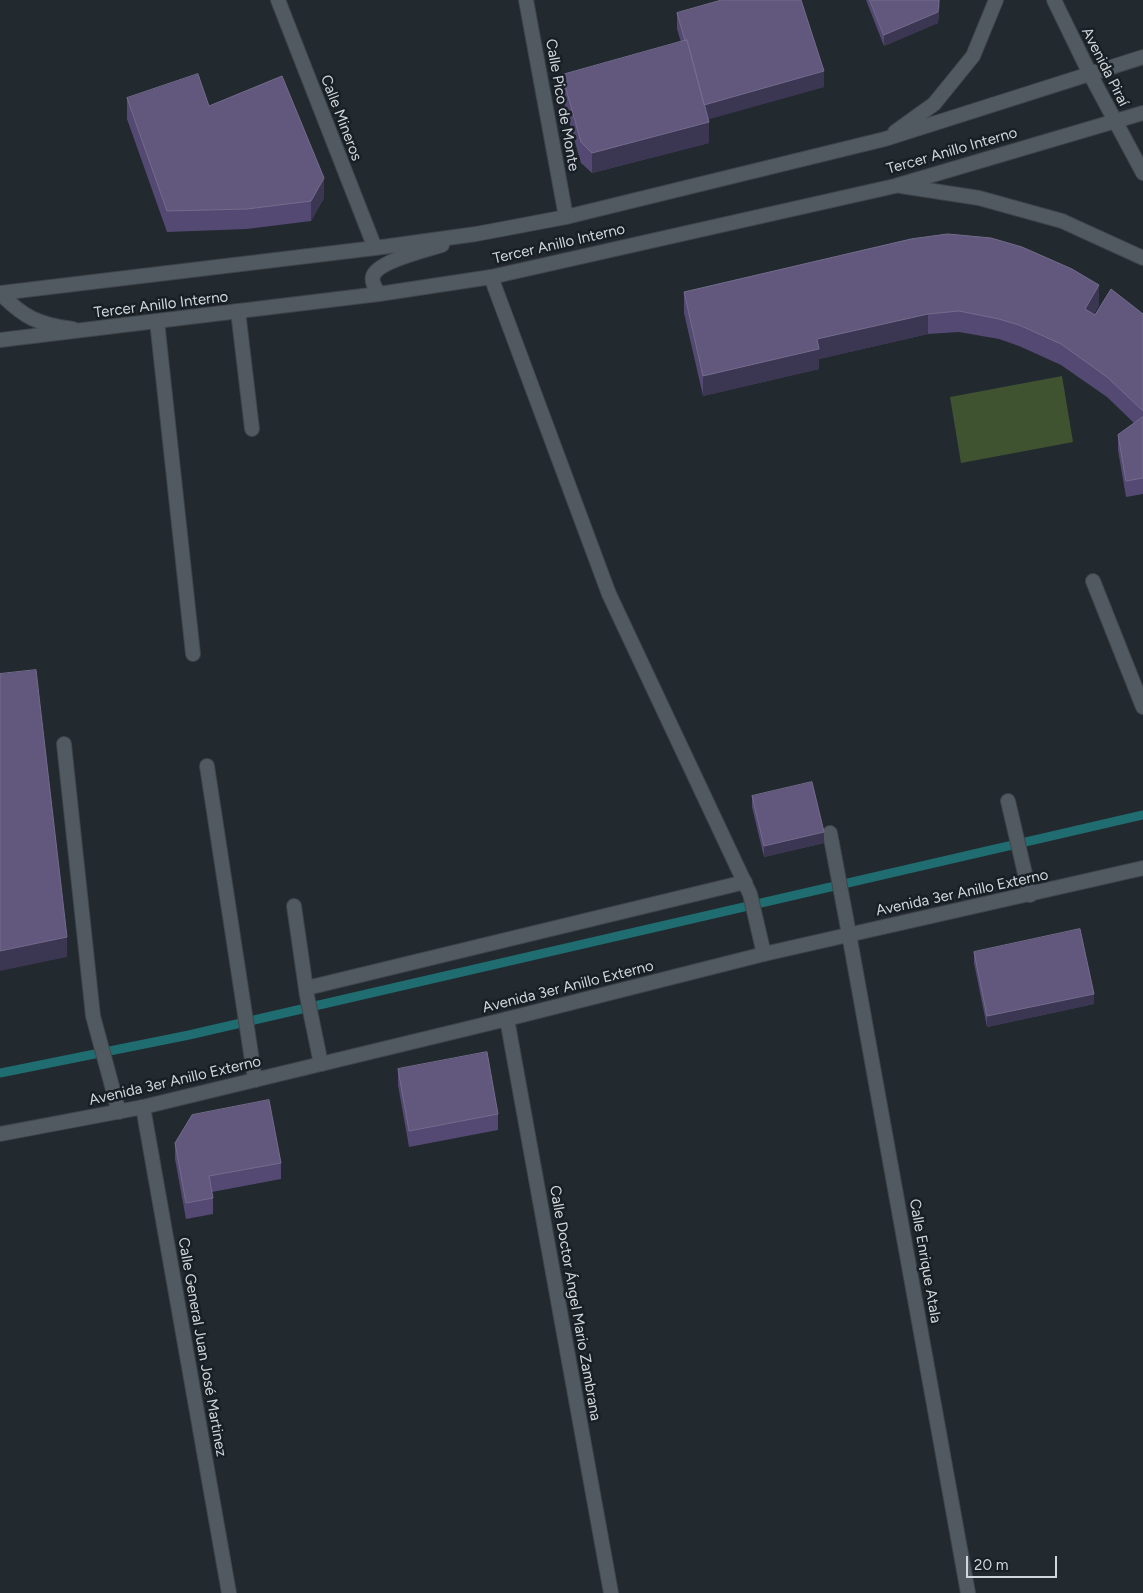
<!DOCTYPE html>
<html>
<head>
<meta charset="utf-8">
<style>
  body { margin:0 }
  #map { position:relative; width:1143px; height:1593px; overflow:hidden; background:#22292f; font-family:Figtree,sans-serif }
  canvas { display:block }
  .scale { position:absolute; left:966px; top:1556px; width:91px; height:22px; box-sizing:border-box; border:2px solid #d1d6da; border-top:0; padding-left:6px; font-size:15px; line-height:18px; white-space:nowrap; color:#d1d6da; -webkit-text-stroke:4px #182026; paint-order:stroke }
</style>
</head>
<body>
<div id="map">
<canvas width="1143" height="1593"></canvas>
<div class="scale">20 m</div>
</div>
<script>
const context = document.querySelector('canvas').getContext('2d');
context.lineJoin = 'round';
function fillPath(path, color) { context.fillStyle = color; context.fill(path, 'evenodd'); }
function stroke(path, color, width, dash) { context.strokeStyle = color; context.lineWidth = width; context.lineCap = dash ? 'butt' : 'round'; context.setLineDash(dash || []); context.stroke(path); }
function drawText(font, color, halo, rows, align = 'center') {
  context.font = font + ' Figtree,sans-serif'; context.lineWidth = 5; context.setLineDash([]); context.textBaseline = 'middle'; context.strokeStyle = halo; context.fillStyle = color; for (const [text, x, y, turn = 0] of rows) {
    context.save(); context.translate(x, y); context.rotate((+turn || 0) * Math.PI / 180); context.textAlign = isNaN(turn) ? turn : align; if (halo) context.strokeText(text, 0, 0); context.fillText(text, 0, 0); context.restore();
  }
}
fillPath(new Path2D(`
  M1062,376L1073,442L961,463L950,397Z`), '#3f5331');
stroke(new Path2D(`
  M0,1073L189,1035L1143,815`), '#206d71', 9);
const service = new Path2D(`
  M238,311L252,429
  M1093,581L1143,707
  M64,744L93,1016L119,1112
  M207,766L255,1080
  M1008,801L1030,895
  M830,833L849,934
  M294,906L307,996L321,1064
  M307,988L745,882`);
const minor = new Path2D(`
  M278,0L375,248
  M526,0L566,217
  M491,277L609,594L750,894L764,954
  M0,293C23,317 39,325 73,329
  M157,321L193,654
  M849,934L968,1593
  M507,1019L611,1593
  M143,1107L229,1593`);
const tertiary = new Path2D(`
  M0,1134L143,1107L507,1019L764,954L1143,868`);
const secondary = new Path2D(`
  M1054,0L1090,74L1143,173
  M895,132L934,104L973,56L996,0
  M901,186L979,198L1062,221L1143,258
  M0,293L375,248L476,234L566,217L885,139L1143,57
  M379,294C376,289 371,282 373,276C378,261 427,250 442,245
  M0,340L379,294L491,277L895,186L1143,113`);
stroke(service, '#3e454a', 16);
stroke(minor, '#3e454a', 16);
stroke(tertiary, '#3e454a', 16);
stroke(secondary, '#3e454a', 16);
stroke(service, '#525a61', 14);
stroke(minor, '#525a61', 14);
stroke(tertiary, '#525a61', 14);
stroke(secondary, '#525a61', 14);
fillPath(new Path2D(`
  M866,0H940L938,23L884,46Z
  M677,13L824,87L708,119L709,143L592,173L581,163L562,96V75L681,42L677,29Z
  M127,98L209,106L324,198L311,221L247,229L167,232L127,119Z
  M684,292L1099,305L1094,314L1095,315L1143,314V494L1126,497L1118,450V435L1134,423L1107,397L1061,365L1019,346L999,339L959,332L928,334L819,359V369L703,396L684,313Z
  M752,796L824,843L764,857L752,807Z
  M974,952L1094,1004L987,1027L974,963Z
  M398,1069L498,1114V1130L409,1147L398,1085Z
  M175,1143L281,1163V1179L212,1192L213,1198V1214L186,1219L175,1159Z`), '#544972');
fillPath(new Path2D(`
  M939,0H940L938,23L884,46V35Z
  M824,71V87L703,121V105Z
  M709,122V143L592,173V153Z
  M324,178V198L311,221V201Z
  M1099,285V305L1085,330V309Z
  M928,314V334L819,359V369L703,396V376L817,339Z
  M824,832V843L764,857V846Z
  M67,937V957L0,971V951Z
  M1094,994V1004L987,1027V1016Z`), '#3b3652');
const building = new Path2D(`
  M722,0H801L824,71L704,105L687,40L685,41L677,13Z
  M870,0H939L938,12L884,35Z
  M687,40L709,122L592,153L581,142L562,75Z
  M198,74L209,106L282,76L324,178L311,201L247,209L167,211L127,98Z
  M948,234L991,238L1022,247L1072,269L1099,285L1085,309L1095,315L1111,289L1143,314V411L1107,377L1061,344L1019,325L999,319L959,311L928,314L817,339L819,349L703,376L684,292L911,239Z
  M1143,417V478L1126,481L1118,435Z
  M36,670L67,937L0,951V674Z
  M812,782L824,832L764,846L752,796Z
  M1080,929L1094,994L987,1016L974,952Z
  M487,1052L498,1114L409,1131L398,1069Z
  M269,1100L281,1163L209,1176L213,1198L186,1203L175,1143L192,1115Z`);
fillPath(building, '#62587d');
stroke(building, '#736c8c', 1);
drawText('15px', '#d1d6da', '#182026', [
  ["Avenida Piraí",1105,67,63],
  ["Calle Pico de Monte",562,105,80],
  ["Calle Mineros",341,118,69],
  ["Tercer Anillo Interno",952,151,-16],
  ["Tercer Anillo Interno",559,244,-13],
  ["Tercer Anillo Interno",161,305,-7],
  ["Avenida 3er Anillo Externo",962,893,-12],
  ["Avenida 3er Anillo Externo",568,987,-14],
  ["Avenida 3er Anillo Externo",175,1081,-13],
  ["Calle Enrique Atala",925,1261,80],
  ["Calle Doctor Ángel Mario Zambrana",575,1303,80],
  ["Calle General Juan José Martinez",202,1347,80]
]);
</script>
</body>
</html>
